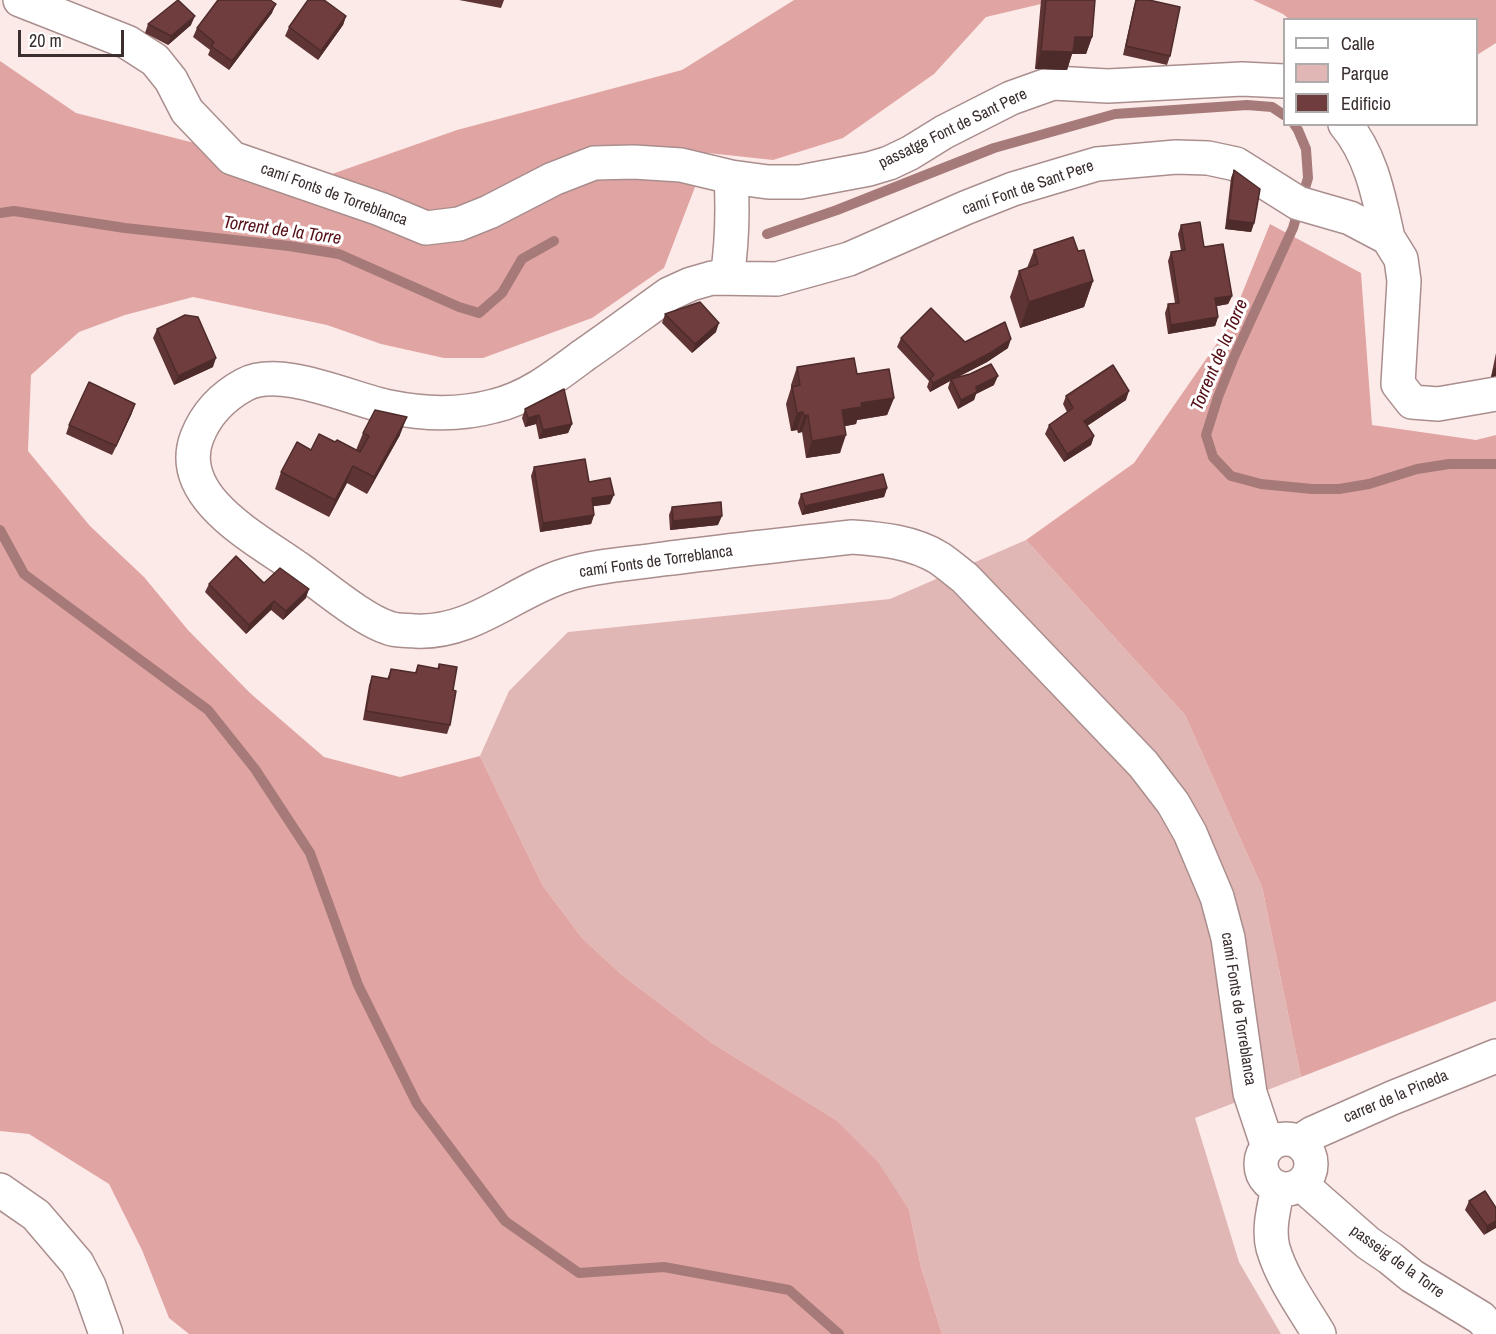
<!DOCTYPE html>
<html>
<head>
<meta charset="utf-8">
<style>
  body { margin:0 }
  #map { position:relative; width:1496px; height:1334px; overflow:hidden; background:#fceae9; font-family:"Archivo Narrow",sans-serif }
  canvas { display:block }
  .legend { position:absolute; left:1283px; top:18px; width:195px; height:108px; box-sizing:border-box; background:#fff; border:2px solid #b0abab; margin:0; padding:8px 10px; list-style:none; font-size:18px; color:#3a2e2e }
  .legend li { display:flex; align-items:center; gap:12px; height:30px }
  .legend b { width:30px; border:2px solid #b0abab }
  .scale { position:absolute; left:18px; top:30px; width:106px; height:27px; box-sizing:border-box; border:3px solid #3a2e2e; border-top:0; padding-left:8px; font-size:18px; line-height:21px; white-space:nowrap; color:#3a2e2e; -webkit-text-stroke:4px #fff; paint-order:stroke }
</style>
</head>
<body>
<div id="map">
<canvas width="1496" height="1334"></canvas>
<ul class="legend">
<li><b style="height:8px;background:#fff"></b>Calle</li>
<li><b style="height:16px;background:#e1b7b5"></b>Parque</li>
<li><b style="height:16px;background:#6f3d3d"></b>Edificio</li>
</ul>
<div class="scale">20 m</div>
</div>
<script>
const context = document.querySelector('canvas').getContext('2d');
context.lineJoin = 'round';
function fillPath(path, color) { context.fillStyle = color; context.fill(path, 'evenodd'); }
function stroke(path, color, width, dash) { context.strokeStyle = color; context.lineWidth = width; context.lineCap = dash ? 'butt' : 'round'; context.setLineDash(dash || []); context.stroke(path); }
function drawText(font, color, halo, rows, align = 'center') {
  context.font = font + ' "Archivo Narrow",sans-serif'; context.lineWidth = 6; context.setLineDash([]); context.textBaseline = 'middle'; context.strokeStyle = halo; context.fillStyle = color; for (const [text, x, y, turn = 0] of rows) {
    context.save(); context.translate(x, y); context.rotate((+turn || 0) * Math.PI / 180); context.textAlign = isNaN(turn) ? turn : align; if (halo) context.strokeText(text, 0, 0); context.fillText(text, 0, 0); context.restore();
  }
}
fillPath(new Path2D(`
  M1026,540L1185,715L1262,887L1301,1077L1195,1118L1239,1262L1281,1334H942L921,1267L909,1210L836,1120L712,1043L622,975L582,938L543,886L480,756L509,691L568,632L890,599Z`), '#e1b7b5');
fillPath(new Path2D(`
  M794,0H1058L986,17L934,74L843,138L773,160L708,153L664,268L592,318L483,358H444L381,344L327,325L193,297L125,315L79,332L31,375L28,451L90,526L144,577L188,630L250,693L324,757L400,777L480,756L543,886L582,938L622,975L712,1043L836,1120L878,1162L909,1210L921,1267L942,1334H189L169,1318L142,1250L109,1184L29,1134L0,1131V61L76,113L238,154L332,174L457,130L682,70Z
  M1253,0H1496V43L1477,55L1476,20L1289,19L1283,14Z
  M1270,224L1361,273L1372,425L1476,440L1496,435V1001L1301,1077L1262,887L1185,715L1026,540L1134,463L1229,326Z`), '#e0a5a3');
stroke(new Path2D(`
  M1294,124L1298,130L1306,149L1308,178L1293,228L1234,357L1218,397L1206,435L1213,457L1231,476L1261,484L1312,489H1339L1369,484L1417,469L1449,464H1496
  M0,213L14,211L125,228L289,246L339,254L459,307L479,313L502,293L522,259L554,241
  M767,234L837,210L994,148L1115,114L1247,105L1272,107L1284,115
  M0,530L24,574L208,710L255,769L310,853L358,985L417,1104L505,1221L579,1273L664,1267L789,1290L839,1334`), '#a67a79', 10);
const street = new Path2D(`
  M20,0L127,42L155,60L171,80L187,111L232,158L380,209L426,228L459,224L489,212L553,179L594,163L634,162L681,165L731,177L768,182H800L869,169L889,163L910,153L944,132L1011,98L1053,83L1108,86L1242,79L1284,81
  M1345,124C1372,156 1379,198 1388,238
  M727,278C732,245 733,211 731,177
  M1261 1164a25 25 0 1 1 50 0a25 25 0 1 1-50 0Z
  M1299,1142L1313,1133L1392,1098L1496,1056
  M1268,1147L1250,1093L1228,938L1217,897L1190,833L1173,803L1143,764L965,578C957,572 948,564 939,558C913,542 882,539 852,537C789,544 726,551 663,559C631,564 597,565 566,575C514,591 473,634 415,631C407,630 396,631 389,628C362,620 321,584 296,567C257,539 174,497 197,437C206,414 222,397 244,385C280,365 350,399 389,407C423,414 461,415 494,406C528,398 556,376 584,355C613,335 641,314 669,294L691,284L712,278L777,279L849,259L965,208L1013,189L1097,164L1176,157L1208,158L1236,164L1298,203L1350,218L1388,238L1401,259L1404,281L1398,384L1412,402L1438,404L1496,394
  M1302,1185L1368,1243L1390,1258L1412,1276L1481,1318L1496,1334
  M1278,1188C1274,1207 1268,1229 1273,1248C1282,1279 1303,1307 1319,1334
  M0,1190L36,1215L77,1263L89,1286L106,1334`);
stroke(street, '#a98e8d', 36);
stroke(street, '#fff', 33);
fillPath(new Path2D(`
  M459,0H504L501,8Z
  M1041,0H1095L1092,37L1086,54H1072L1067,70L1035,69Z
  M1136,0L1170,56L1167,65L1123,55L1134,6Z
  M272,13L229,70L208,55L210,50L193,37L197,28Z
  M346,16L343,25L318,60L285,36L289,27Z
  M148,24L191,25L168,45L145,33Z
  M1234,170L1254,223L1251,232L1225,229L1231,178Z
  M1181,225L1204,247L1232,296L1228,304L1217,306L1218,317L1215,326L1168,334L1165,313L1168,304L1175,303L1168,261L1171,252L1181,251L1178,234Z
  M1034,250L1078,251L1093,281L1084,307L1020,328L1010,297L1019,271L1027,268Z
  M665,314L716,332L692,353L662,323Z
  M157,329L213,367L174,385L153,338Z
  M901,338L965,342L1008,348L987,362L958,377L994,385L976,394L974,400L958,409L948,388L950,381L930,392L927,387L929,381L897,347Z
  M1496,353V376L1491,377Z
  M797,367L857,374L894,398L887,415L857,420L856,424L845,426L840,453L806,458L802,432L798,433L797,430L791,431L786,404L791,388V385Z
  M1066,396L1126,400L1087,426L1094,436L1091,445L1064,462L1045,434L1049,425L1067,412L1063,404Z
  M525,409L572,424L568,433L539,439L536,424L525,427L522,418Z
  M132,413L112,455L66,434L69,425Z
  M363,433L400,435L367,494L347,483L329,517L275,489L281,472L311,450L335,442L356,450Z
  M534,467L589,482L610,504L593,506L594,515L591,524L540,532L531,476Z
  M887,488L884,497L802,515L798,503L801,494Z
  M672,507L718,525L670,530L669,515Z
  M209,584L306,598L283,620L271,610L246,634L205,592Z
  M439,664L453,690L450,725L447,734L363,720L369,685L372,676L387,679L391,669L415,673L418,665L437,669Z
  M1469,1201L1496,1208L1484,1235L1465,1210Z`), '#5f3434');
fillPath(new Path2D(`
  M276,4L272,13L229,70L232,61Z
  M195,16L191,25L168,45L171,36Z
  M346,16L343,25L318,60L321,51Z
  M1075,37H1092L1086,54H1072L1067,70L1035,69L1041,51Z
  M1228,220L1254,223L1251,232L1225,229Z
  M1093,281L1084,307L1020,328L1029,302Z
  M1232,296L1228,304L1212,307L1215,298Z
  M1218,317L1215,326L1168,334L1171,325Z
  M719,323L716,332L692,353L695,344Z
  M1011,339L1008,348L987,362L952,380L951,379L950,381L930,392L933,383Z
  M216,358L213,367L174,385L178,376Z
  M1494,368H1496V376L1491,377Z
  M998,376L994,385L976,394L974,400L958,409L961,400L976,387Z
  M1129,391L1126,400L1081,430L1084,421Z
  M894,398L887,415L857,420L856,424L836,428L842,410L861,403Z
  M135,404L132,413L112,455L116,446Z
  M803,412L797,430L791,431L797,413Z
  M539,415L536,424L525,427L528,418Z
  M808,415L802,432L798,433L804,416Z
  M407,417L400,435L367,494L374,477Z
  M572,424L568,433L539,439L543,430Z
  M846,435L840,453L806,458L812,441Z
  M1094,436L1091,445L1064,462L1067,454Z
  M353,466L347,483L329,517L335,500Z
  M887,488L884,497L802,515L805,506Z
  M614,495L610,504L588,507L592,498Z
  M594,515L591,524L540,532L543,523Z
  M722,516L718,525L670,530L673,521Z
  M309,589L306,598L283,620L286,611Z
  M274,601L271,610L246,634L249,625Z
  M1496,1221V1228L1484,1235L1487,1226Z`), '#4e2b2b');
const building = new Path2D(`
  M178,0L195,16L171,36L148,24Z
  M218,0H270L276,4L232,61L211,46L214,42L197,28Z
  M308,0H324L346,16L321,51L289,27Z
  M1046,0H1095L1092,37H1075L1073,52L1041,51Z
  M1136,0H1149L1180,7L1170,56L1126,46Z
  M1234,170L1260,189L1254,223L1228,220Z
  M1200,222L1204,247L1223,244L1232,296L1215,298L1218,317L1171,325L1168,304L1179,303L1171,252L1185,250L1181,225Z
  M1073,237L1078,251L1084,250L1093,281L1029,302L1019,271L1038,264L1034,250Z
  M700,302L719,323L695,344L665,314Z
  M931,308L965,342L1005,322L1011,339L990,353L933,383L930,378L934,375L901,338Z
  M185,315L198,317L216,358L178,376L157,329Z
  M854,358L857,374L889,369L894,398L861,403L862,407L842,410L846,435L812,441L808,415L804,416L803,412L797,413L792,387L800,385L797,367Z
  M991,364L998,376L976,387L977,392L961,400L951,379L970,374Z
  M1113,365L1129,391L1084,421L1094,436L1067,454L1049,425L1073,408L1066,396Z
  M89,382L135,404L116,446L69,425Z
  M564,389L572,424L543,430L539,415L528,418L525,409Z
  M375,410L407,417L374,477L353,466L335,500L281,472L297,442L311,450L319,434L335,442L337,440L360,452L369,436L363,433Z
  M585,459L589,482L610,478L614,495L592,498L594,515L543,523L534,467Z
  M883,474L887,488L805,506L801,494Z
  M721,502L722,516L673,521L672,507Z
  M236,556L264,583L280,568L309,589L286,611L274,601L249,625L209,584Z
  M439,664L457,667L453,690L456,691L450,725L366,711L372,676L389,679L391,669L416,673L418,665L439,669Z
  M1485,1191L1496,1208V1221L1487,1226L1469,1201Z`);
fillPath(building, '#6f3d3d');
stroke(building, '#4e2b2b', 1.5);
drawText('16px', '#3a2e2e', '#fff', [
  ["passatge Font de Sant Pere",953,129,-26],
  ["camí Font de Sant Pere",1028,188,-19],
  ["camí Fonts de Torreblanca",334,195,20],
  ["camí Fonts de Torreblanca",656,562,-8],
  ["camí Fonts de Torreblanca",1238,1009,81],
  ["carrer de la Pineda",1396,1097,-23],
  ["passeig de la Torre",1397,1262,36]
]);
drawText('italic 18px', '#550f17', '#fff', [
  ["Torrent de la Torre",282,231,8],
  ["Torrent de la Torre",1220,355,-67]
]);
</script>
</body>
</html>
